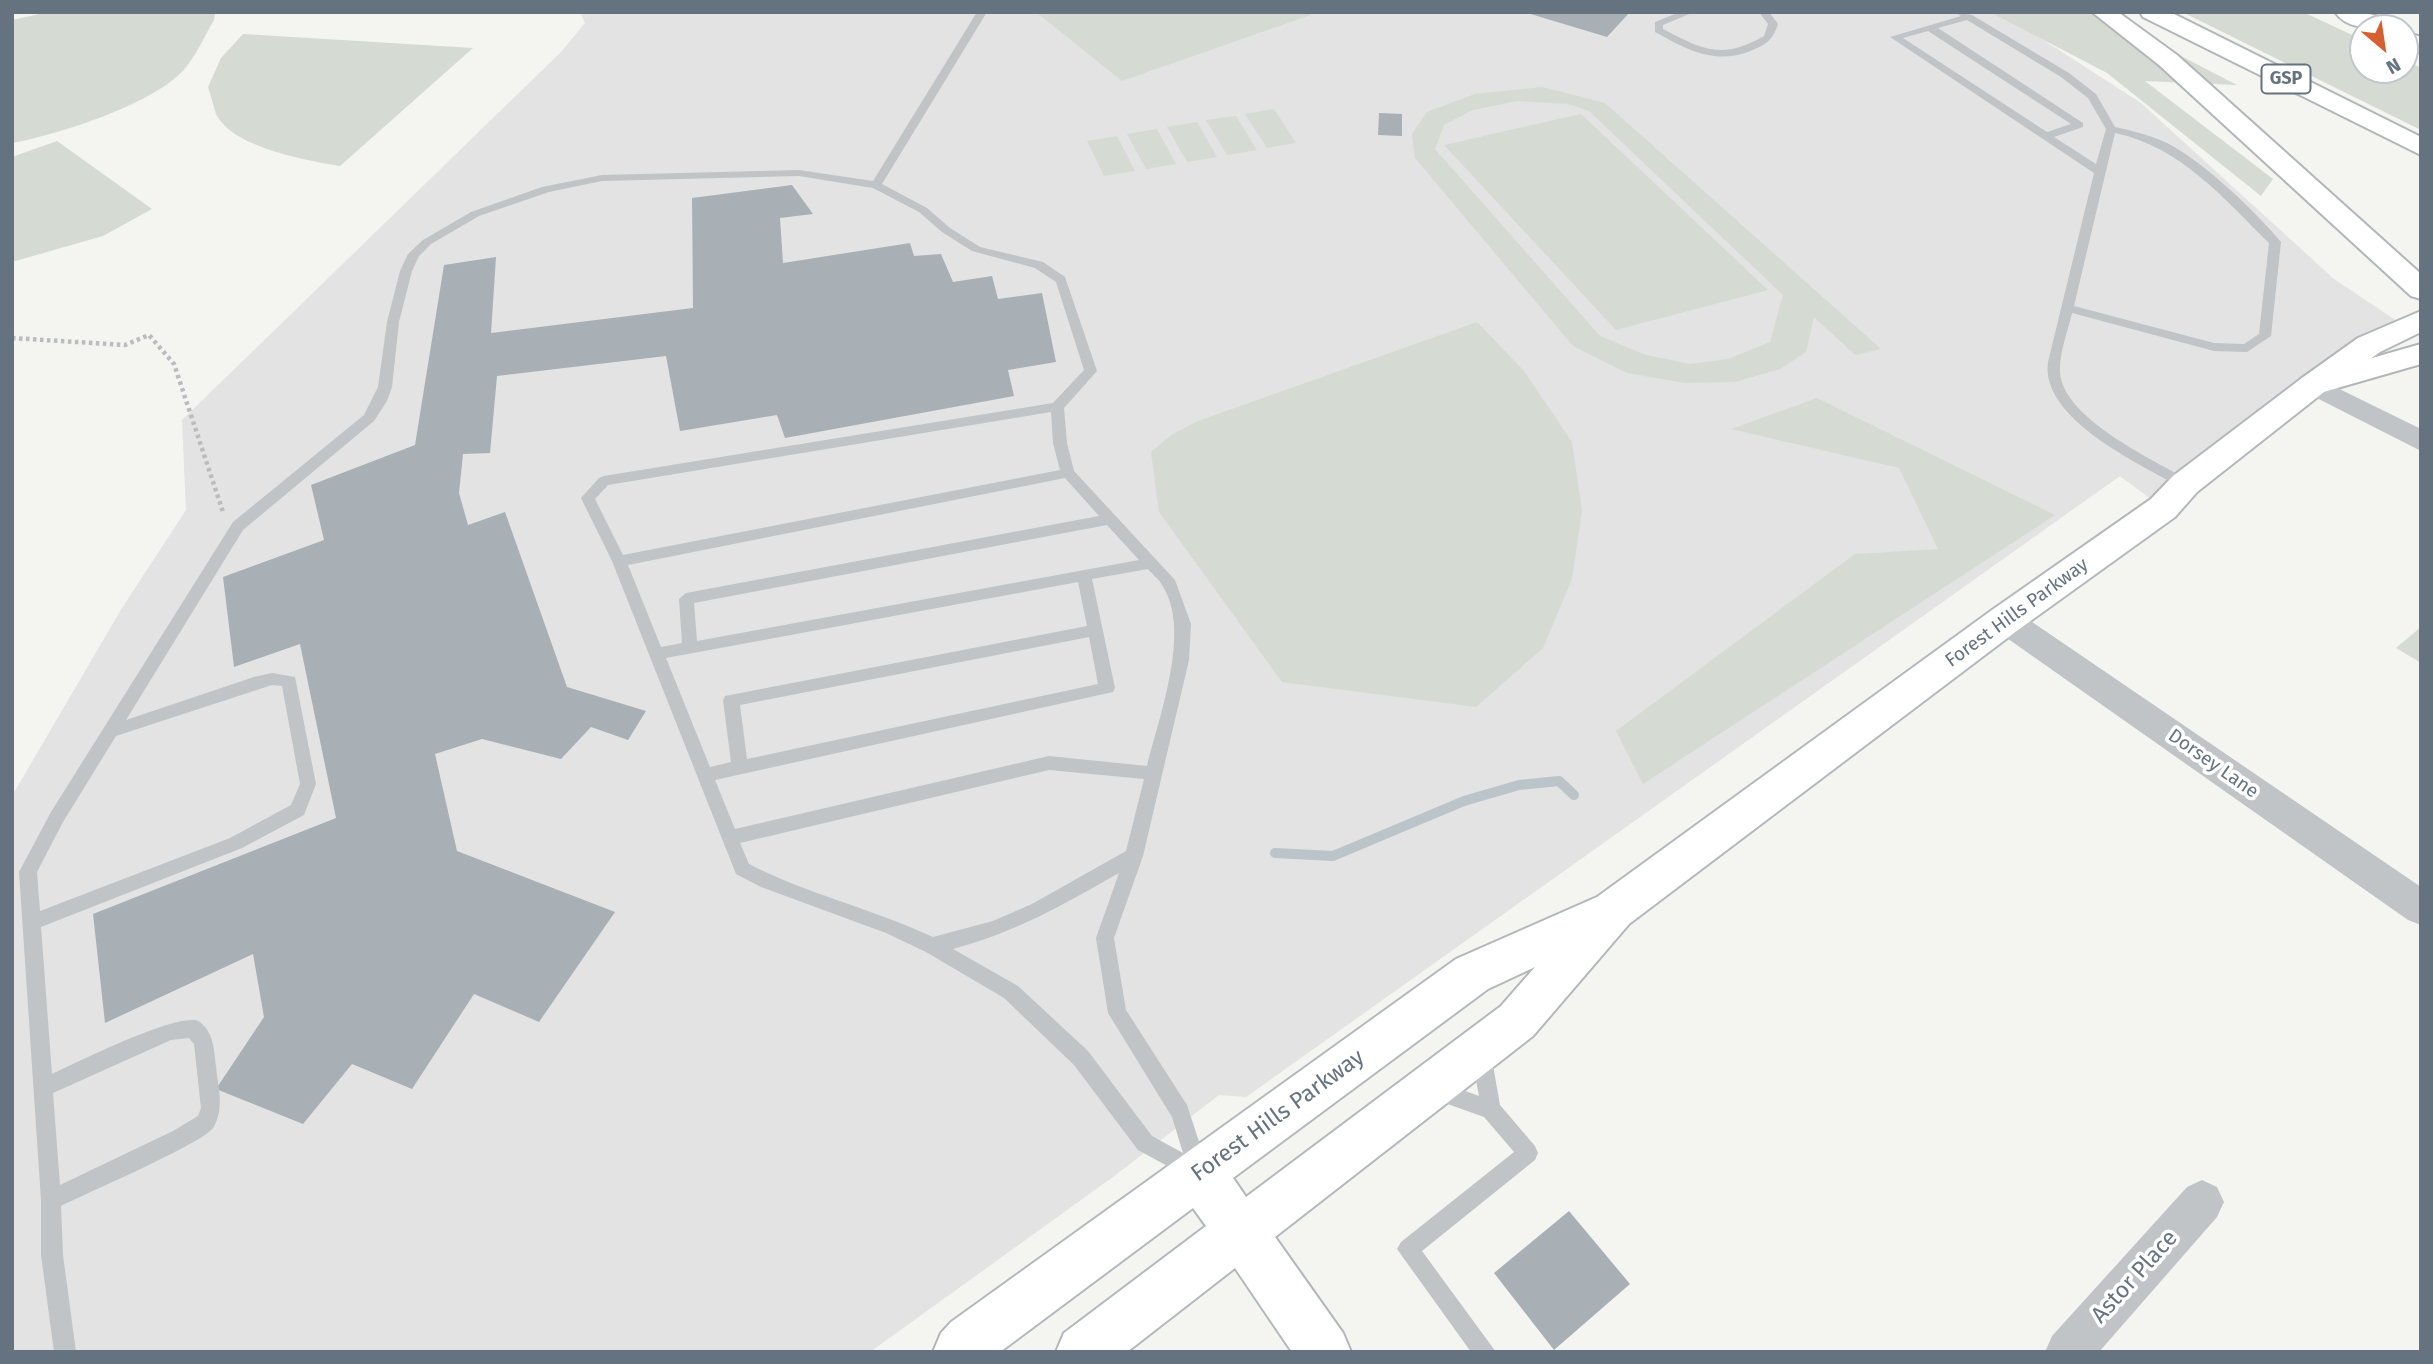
<!DOCTYPE html>
<html>
<head>
<meta charset="utf-8">
<style>
  body { margin:0 }
  #map { position:relative; width:2433px; height:1364px; overflow:hidden; background:#f4f4f1; font-family:"Fira Sans",sans-serif }
  canvas { display:block }
  .frame { position:absolute; inset:0; border:14px solid #657380; pointer-events:none }
  .north { position:absolute; left:2349px; top:14px; width:70px; height:70px; box-sizing:border-box; background:#fff; border:2px solid #c1c7cc; border-radius:50%; rotate:151deg; font-size:19px; font-weight:700; line-height:28px; text-align:center; color:#657380 }
  .north::after { content:''; display:block; margin:auto; width:24px; height:32px; background:#d65e2f; clip-path:polygon(50% 0,100% 100%,50% 72%,0 100%) }
</style>
</head>
<body>
<div id="map">
<canvas width="2433" height="1364"></canvas>
<div class="frame"></div>
<div class="north">N</div>
</div>
<script>
const context = document.querySelector('canvas').getContext('2d');
context.lineJoin = 'round';
function fillPath(path, color) { context.fillStyle = color; context.fill(path, 'evenodd'); }
function stroke(path, color, width, dash) { context.strokeStyle = color; context.lineWidth = width; context.lineCap = dash ? 'butt' : 'round'; context.setLineDash(dash || []); context.stroke(path); }
function drawText(font, color, halo, rows, align = 'center') {
  context.font = font + ' "Fira Sans",sans-serif'; context.lineWidth = 7; context.setLineDash([]); context.textBaseline = 'middle'; context.strokeStyle = halo; context.fillStyle = color; for (const [text, x, y, turn = 0] of rows) {
    context.save(); context.translate(x, y); context.rotate((+turn || 0) * Math.PI / 180); context.textAlign = isNaN(turn) ? turn : align; if (halo) context.strokeText(text, 0, 0); context.fillText(text, 0, 0); context.restore();
  }
}
fillPath(new Path2D(`
  M580,12H2000L2141,103L2334,279L2406,327L2163,508L2120,476L1246,1097L1219,1095L1117,1174L870,1352H12V796L122,608L186,510L182,420L561,52L585,23Z`), '#e2e3e2');
fillPath(new Path2D(`
  M49,12H215L214,20C205,35 198,52 187,66C159,103 57,135 12,143V20Z
  M1036,12H1319L1122,81Z
  M1990,12H2096L2237,85L2145,81L2273,179L2261,196L2107,73Z
  M2182,12H2303L2363,40V70H2405V60L2421,68V130Z
  M243,34L473,48L340,166C306,160 233,148 216,114C213,105 211,96 208,87L221,58Z
  M1542,87L1605,103L1881,349L1855,355L1814,317L1806,352L1780,369L1735,382L1685,383L1627,373L1573,346L1415,158L1412,134L1427,112L1475,94ZM1517,101L1568,104L1589,111L1783,295L1770,342L1728,359L1690,364L1646,355L1600,336L1435,149L1444,125L1473,110Z
  M1274,109L1296,143L1267,148L1245,114Z
  M1581,114L1768,290L1616,330L1444,145Z
  M1236,116L1257,150L1227,155L1206,120Z
  M1197,122L1217,157L1187,162L1167,127Z
  M1157,129L1176,164L1146,169L1127,134Z
  M1117,136L1135,171L1104,176L1087,141Z
  M57,141L152,209L103,236L12,262V157Z
  M1477,322L1524,371L1572,442L1582,511L1572,579L1543,648L1476,707L1282,682L1159,512L1151,452L1171,435L1198,421Z
  M1817,398L2055,515L1643,784L1616,731L1855,554L1938,549L1899,468L1731,429Z
  M2421,627V663L2396,648Z`), '#d5dbd2');
stroke(new Path2D(`
  M1275,853L1333,856L1464,801L1519,785L1559,781L1574,795`), '#bbc4c9', 10);
fillPath(new Path2D(`
  M1524,12H1630L1607,37Z
  M1379,113L1402,114V136L1378,135Z
  M792,185L813,214L780,218L783,263L910,243L914,256L941,254L953,282L992,276L998,299L1042,293L1056,362L1008,370L1014,396L785,438L777,415L680,431L666,356L497,376L490,453L463,454L459,493L468,525L505,512L567,687L646,711L628,740L591,727L561,759L482,739L435,754L457,851L615,912L539,1022L474,994L412,1089L352,1064L303,1124L216,1089L264,1017L253,954L105,1023L93,914L336,818L300,644L234,667L223,577L324,540L311,485L415,445L444,265L496,257L491,333L693,308L692,198Z
  M1569,1211L1630,1284L1554,1350L1494,1273Z`), '#a9b0b5');
const secondary = new Path2D(`
  M2421,311V332L2380,352L2324,392L2197,492L2175,517L2018,630L1629,924L1533,1036L1275,1237L1343,1333L1351,1352H1292L1235,1268L1127,1352H1056L1064,1333L1206,1226L1193,1208L1000,1352H933L941,1333L951,1322L1456,959L1597,897L1992,610L2151,499L2173,476L2302,378L2358,338ZM1535,967L1501,1006L1246,1197L1233,1178L1488,989Z`);
const highway = new Path2D(`
  M2092,12H2118L2177,55L2421,274V299L2411,296L2159,65Z
  M2140,12H2170L2421,137V155L2143,17Z
  M2335,12C2354,12 2379,10 2392,28C2372,28 2347,30 2335,12Z
  M2405,32L2421,37V53L2405,48Z
  M2421,344V364L2313,395L2302,392L2297,385L2302,378Z`);
stroke(secondary, '#b3b7bb', 4);
stroke(highway, '#b3b6b9', 4);
stroke(new Path2D(`
  M12,338L125,345L149,335L174,364L223,512`), '#babcbe', 4.5, [3.5, 3.5]);
fillPath(new Path2D(`
  M977,12H987L882,184L927,208L950,228L980,247L1043,262L1065,277L1097,371L1064,408L1067,443L1074,471L1175,580L1191,624L1189,660L1143,856L1114,938L1126,1010L1187,1105L1208,1169L1205,1176L1195,1181L1138,1150L1074,1065L1004,998L926,952L886,933L761,887L736,874L612,561L581,498L599,478L604,476L1053,403L1084,370L1056,282L1035,268L972,251L942,232L919,212L873,188L799,176L602,181L549,192L479,216L431,244L419,256L412,271L399,322L392,387L387,401L374,421L243,530L126,720L254,677L272,673L295,677L316,784L304,815L242,848L41,927L52,1074C74,1064 183,1009 200,1022C214,1033 214,1051 216,1066C218,1087 225,1109 213,1128C203,1143 85,1194 61,1206L63,1255L76,1352H54L41,1255V1200L19,872L51,812L233,522L364,415L378,387L387,322L400,271L408,254L423,240L471,212L542,187L602,175L799,170L873,181ZM1051,412L1053,443L1060,470L623,555L595,499L608,485ZM1065,478L1099,516L686,593L679,599L682,643L661,647L628,565ZM1107,525L1139,560L697,641L694,603ZM1148,569C1152,574 1159,579 1162,585C1192,630 1159,717 1147,766L1049,756L735,829L715,780L1113,692L1115,688L1092,579ZM1078,582L1087,626L725,696L723,700L731,762L710,767L666,658ZM1089,637L1098,684L747,759L740,705ZM272,685L282,686L300,784L291,805L230,838L40,911L37,872L63,822L116,736ZM1049,770L1144,779L1126,851L1032,904L993,921L933,937C873,909 807,894 749,864L740,843ZM1119,873L1096,938L1108,1013L1172,1117L1183,1153L1152,1136L1088,1051L1018,986L953,949C1018,931 1061,906 1119,873ZM189,1038L194,1044L201,1108L198,1116L173,1131L60,1185L53,1093L171,1040Z
  M1680,12H1694L1663,25V29C1703,50 1722,60 1764,36L1768,24L1759,12H1769L1778,24C1772,42 1765,45 1748,52C1713,65 1684,48 1655,32V22Z
  M1955,12L1972,15L2069,73L2096,94L2115,127C2133,131 2150,135 2167,143C2203,161 2255,211 2281,242L2271,336L2247,352L2214,351L2072,313C2068,331 2059,353 2060,372C2062,418 2154,460 2190,481L2192,484L2190,487H2180C2140,464 2040,419 2048,362L2094,173L1890,37L1961,16ZM1967,20L2061,77L2088,98L2106,129L2096,164L2054,137L2083,127V123L1938,28ZM1928,31L2071,124L2047,132L1903,38ZM2115,133C2181,147 2223,198 2269,243L2259,334L2244,344L2214,343L2074,306Z
  M1481,1045L1488,1047L1491,1054L1500,1105L1535,1146L1538,1153L1535,1160L1422,1251L1496,1352H1471L1397,1249L1401,1242L1514,1152L1484,1117L1428,1097L1425,1090L1428,1083L1435,1080L1479,1096L1471,1054L1474,1047Z`), '#c0c4c7');
fillPath(new Path2D(`
  M2313,376L2421,429V451L2303,391L2299,385L2303,379Z
  M2005,608L2016,611L2421,887V925L2408,920L1994,629L1989,620L1994,611Z
  M2202,1180L2217,1187L2224,1202L2217,1217L2099,1352H2045L2052,1336L2187,1187Z`), '#c0c4c7');
fillPath(secondary, '#fff');
fillPath(highway, '#fff');
for (const [x, y, w] of [
  [2286,79,49]
]) { const box = new Path2D(); box.roundRect(x - w / 2, y - 14.5, w, 29, 5); context.fillStyle = '#fff'; context.fill(box); stroke(box, '#657380', 2); }
drawText('bold 18px', '#657380', null, [
  ["GSP",2286,79]
]);
drawText('19px', '#657380', '#fff', [
  ["Forest Hills Parkway",2017,613,-36],
  ["Dorsey Lane",2213,764,35]
]);
drawText('23px', '#657380', '#fff', [
  ["Forest Hills Parkway",1278,1116,-36],
  ["Astor Place",2135,1277,-48]
]);
</script>
</body>
</html>
